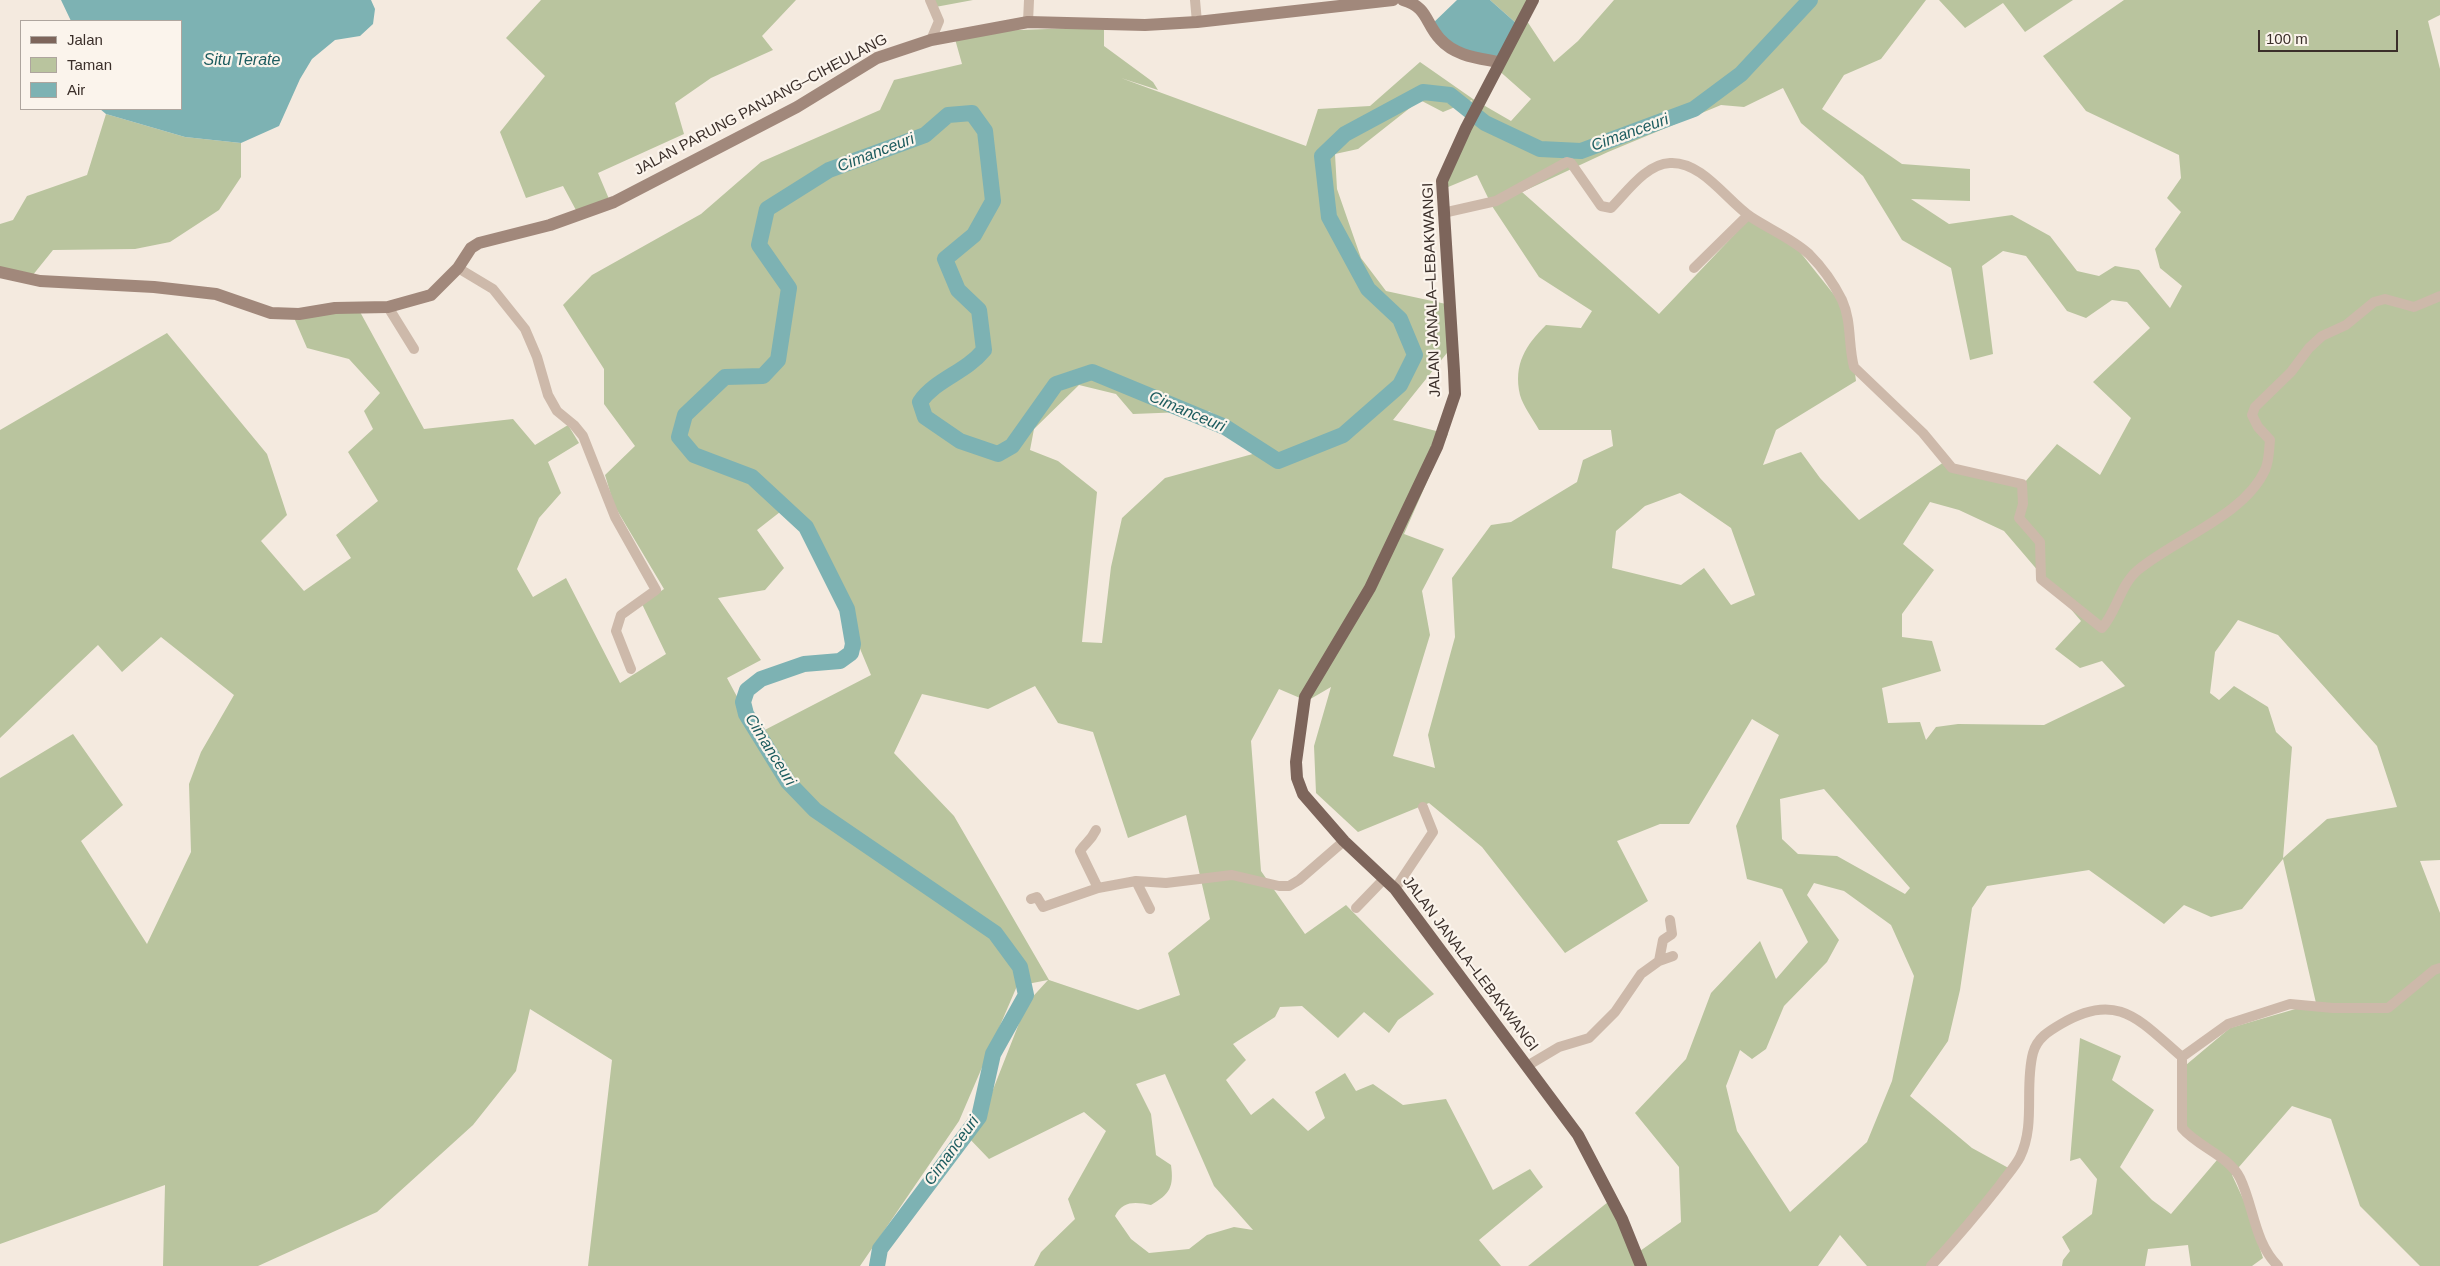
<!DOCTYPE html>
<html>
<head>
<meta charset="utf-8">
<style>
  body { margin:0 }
  #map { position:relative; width:2440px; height:1266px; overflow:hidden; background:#f4eadf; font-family:Helvetica,sans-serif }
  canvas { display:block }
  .legend { position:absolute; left:20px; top:20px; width:162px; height:90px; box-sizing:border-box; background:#fbf4ec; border:1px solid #aea59e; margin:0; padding:6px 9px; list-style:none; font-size:15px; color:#3b2f2a }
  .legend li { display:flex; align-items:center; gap:10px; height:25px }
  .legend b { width:25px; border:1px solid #aea59e }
  .scale { position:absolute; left:2258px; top:30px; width:140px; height:22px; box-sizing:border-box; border:2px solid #3b2f2a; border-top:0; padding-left:6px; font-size:15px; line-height:18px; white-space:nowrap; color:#3b2f2a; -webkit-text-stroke:4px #fbf4ec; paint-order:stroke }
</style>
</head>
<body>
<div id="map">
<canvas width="2440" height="1266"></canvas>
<ul class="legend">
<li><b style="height:6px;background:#7d655b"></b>Jalan</li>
<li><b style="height:14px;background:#b9c49e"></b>Taman</li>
<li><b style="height:14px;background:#7db2b3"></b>Air</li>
</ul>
<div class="scale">100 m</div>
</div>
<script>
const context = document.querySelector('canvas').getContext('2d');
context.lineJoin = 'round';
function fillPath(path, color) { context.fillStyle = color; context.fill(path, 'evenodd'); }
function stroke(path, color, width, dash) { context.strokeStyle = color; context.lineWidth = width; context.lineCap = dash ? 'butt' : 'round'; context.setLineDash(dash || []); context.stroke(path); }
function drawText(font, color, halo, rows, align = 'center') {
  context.font = font + ' Helvetica,sans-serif'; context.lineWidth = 4.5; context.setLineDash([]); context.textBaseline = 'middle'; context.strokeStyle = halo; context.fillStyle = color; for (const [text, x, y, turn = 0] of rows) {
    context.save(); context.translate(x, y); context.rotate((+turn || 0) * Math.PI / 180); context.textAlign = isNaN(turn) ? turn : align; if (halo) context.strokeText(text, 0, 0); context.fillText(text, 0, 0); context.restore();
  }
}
fillPath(new Path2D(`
  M541,0H796L762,36L773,50L711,78L675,103L684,134L598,173L609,199L577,212L563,186L526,198L500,132L545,76L506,38Z
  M927,0H973L930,8Z
  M1490,0H1533L1523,15L1554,62L1578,41L1614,0H1926L1881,59L1844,75L1822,109L1902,164L1970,169V201L1911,199L1949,224L2012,215L2050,236L2077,271L2099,276L2115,266L2139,270L2170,308L2182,286L2160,268L2155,249L2181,212L2167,198L2181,178L2179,155L2086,111L2043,56L2124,0H2440V15L2428,21L2440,69V860L2420,861L2440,913V1266H2420L2360,1206L2331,1119L2292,1106L2232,1175L2245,1203L2263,1258L2252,1266H2191L2188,1245L2148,1249L2145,1266H2062L2063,1260L2070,1251L2062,1237L2092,1214L2097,1179L2080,1158L2070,1161L2080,1038L2121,1056L2112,1080L2154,1110L2120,1167L2152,1200L2171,1214L2217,1160L2184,1124L2180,1070L2230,1028L2316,1003L2283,859L2242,909L2211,917L2184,905L2164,924L2089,870L1987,886L1972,908L1960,990L1948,1041L1910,1096L1972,1148L2014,1171L1932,1266H1867L1840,1235L1818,1266H1528L1613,1198L1640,1251L1681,1222L1679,1167L1635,1113L1686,1059L1711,993L1760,941L1776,979L1808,942L1782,889L1747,879L1736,826L1779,735L1752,719L1689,824H1660L1617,841L1648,901L1565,953L1482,847L1429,803L1358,832L1316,793L1314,746L1331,687L1307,701L1279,689L1251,741L1261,871L1305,934L1346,905L1434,994L1398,1020L1389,1033L1364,1012L1338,1038L1302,1006L1280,1007L1275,1017L1233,1044L1246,1060L1226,1080L1251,1115L1273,1098L1308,1131L1325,1118L1315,1092L1345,1073L1356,1091L1373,1084L1403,1105L1446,1099L1493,1190L1530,1169L1543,1187L1479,1240L1501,1266H1034L1041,1252L1075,1219L1068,1199L1106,1131L1084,1112L989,1159L965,1134L985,1110L1027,1003L1048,980L1017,986L959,1121L860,1266H588L612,1060L530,1009L516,1071L473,1125L377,1212L258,1266H163L165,1185L0,1244V778L73,734L123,805L81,841L147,944L191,852L189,784L201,752L234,695L161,637L122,672L98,645L0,738V430L167,333L267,454L287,515L261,541L304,591L351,558L336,535L378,501L348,452L373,429L364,411L380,393L349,359L307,348L292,313L359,310L424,429L513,419L535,445L568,425L579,443L548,462L561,493L539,518L517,569L533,597L566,578L620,683L666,654L642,604L664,589L614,505L605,475L635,446L604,404V369L563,305L592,275L701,214L761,162L880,110L894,80L962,64L955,39L991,31L1104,27V46L1153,82L1158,90L1121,78L1306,146L1318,109L1370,106L1420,62L1473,99L1511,121L1531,99L1496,68L1517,24ZM1783,88L1801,123L1863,176L1902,240L1951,268L1970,360L1993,354L1982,266L2003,251L2026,256L2067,311L2086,318L2112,300L2127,302L2150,328L2093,382L2131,418L2100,475L2057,444L2025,482L1944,462L1859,520L1820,478L1801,452L1763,465L1776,430L1856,381L1847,311L1796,247L1753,215L1659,314L1522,192L1608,152L1721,105L1744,107ZM1420,100L1443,112L1472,100L1441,190L1477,175L1492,206L1539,277L1592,311L1581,328L1546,325C1526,345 1513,364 1520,395C1523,406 1533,419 1539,430H1611L1613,446L1583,460L1577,482L1511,522L1491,525L1452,578L1455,637L1428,735L1435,768L1393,756L1430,635L1422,591L1444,549L1404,534L1448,434L1393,420L1455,343L1446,304L1386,291L1361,258L1337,189L1335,154L1358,149ZM1079,385L1116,394L1133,414L1209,411L1271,449L1165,478L1122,518L1111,567L1102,643L1082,642L1097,492L1058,461L1030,450L1034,429ZM1680,493L1731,528L1755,595L1731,605L1704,568L1681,585L1612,568L1616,531L1645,506ZM1930,502L1959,510L2004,531L2081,621L2055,649L2080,668L2102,661L2125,686L2044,725L1958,724L1936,727L1926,740L1920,722L1888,723L1882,688L1941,671L1932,641L1902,637V614L1934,570L1903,544ZM780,512L808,524L871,675L757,734L727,678L761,660L718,598L765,590L784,568L757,530ZM2238,620L2278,635L2377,746L2397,807L2327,819L2283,858L2292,747L2276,732L2268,707L2234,686L2219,700L2210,693L2215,652ZM1035,686L1058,723L1093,732L1128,838L1186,815L1210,919L1168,953L1180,995L1138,1010L1049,980L954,816L894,753L922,694L988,709ZM1824,789L1910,888L1905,894L1837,856L1798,854L1782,839L1780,799ZM1814,883L1844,891L1891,925L1914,976L1892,1081L1867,1142L1790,1212L1737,1131L1726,1086L1740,1050L1752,1059L1766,1049L1784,1006L1827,962L1839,940L1807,895ZM1165,1074L1214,1186L1253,1230L1234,1227L1207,1235L1189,1249L1149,1253L1131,1239L1115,1216C1123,1200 1136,1202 1151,1205C1170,1194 1174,1187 1171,1165L1156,1155L1151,1114L1136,1084Z
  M1939,0H2073L2025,32L2003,3L1965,28Z
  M106,114L185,137L241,143V177L219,210L170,242L135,249L53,250L28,281L0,276V224L13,220L27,196L87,175Z`), '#b9c49e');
fillPath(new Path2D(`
  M61,0H371L375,9L373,24L360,36L335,40L312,59L300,79L279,126L241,143L185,137L106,114L100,109H181V21H71Z
  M1457,0H1490L1517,24L1499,57L1468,58L1430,26Z`), '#7db2b3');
stroke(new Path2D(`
  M877,1266L880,1249L979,1117L993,1054L1026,995L1020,967L995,933L815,810L788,782L746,714L743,702L747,690L761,679L804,664L840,661L851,653L853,644L847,609L806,527L752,477L694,455L679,437L685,415L725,377L763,376L778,360L789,288L759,245L767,209L829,170L925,135L948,115L972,113L985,131L993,201L974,235L945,259L958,290L979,310L984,350C965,373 936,379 920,402L925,417L960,441L998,454L1012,446L1056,384L1092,372L1225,427L1278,461L1343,435L1400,385L1415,355L1400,319L1368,289L1329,217L1322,156L1345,134L1423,92L1450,95L1485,123L1540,149L1581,151L1694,109L1741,74L1810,0`), '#7db2b3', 16);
stroke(new Path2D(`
  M930,0L939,21L931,40
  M1195,0L1197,22
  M1028,22L1029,0
  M1443,213L1496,201L1567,162L1571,163L1601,206L1611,208C1627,192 1646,164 1670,163C1702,161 1727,201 1751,217C1769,229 1793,239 1809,254C1823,268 1833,282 1842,300C1852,322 1848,345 1854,367L1923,433L1952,468L2022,484L2023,504L2019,518L2040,542L2041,579L2102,628C2117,611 2120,585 2138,570C2175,539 2245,515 2265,470C2269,462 2269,450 2270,440L2258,427L2252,415L2255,407L2291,372L2309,348L2322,336L2346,325L2374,302L2385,299L2414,307L2440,296
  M458,268L493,289L525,329L537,357L548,395L557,411L574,425L583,436L615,517L656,590L621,615L616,631L631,669
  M1694,268L1748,215
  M388,307L414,349
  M1096,830C1090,842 1086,842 1080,851L1098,888
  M1136,881L1150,909
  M1395,889L1433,832L1423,807
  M1031,899L1037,897L1043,907L1098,888L1136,881L1166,883L1232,875L1279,886H1289L1299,880L1344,841
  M1356,908L1384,879
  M1659,961L1673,956
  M2182,1057L2228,1024L2290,1004L2333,1008H2388L2434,970L2440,968
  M1527,1066L1559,1047L1589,1038L1615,1012L1641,974L1659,961L1663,940L1672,934L1670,920
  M1931,1266C1955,1240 1978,1213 2000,1185C2006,1176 2015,1167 2020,1157C2036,1124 2024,1087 2033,1053C2037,1038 2049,1031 2061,1024C2118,990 2140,1021 2182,1057V1128C2198,1147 2229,1156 2240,1178C2254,1207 2254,1242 2278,1266`), '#cdb9aa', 10);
stroke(new Path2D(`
  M1403,0C1428,7 1425,23 1440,39C1455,56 1478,58 1498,62
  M0,272L40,281L154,287L216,294L271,313L299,314L335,308L388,307L431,295L458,268L471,248L479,243L550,225L614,202L797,107L877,58L931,40L1028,22L1145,25L1197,22L1393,0`), '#a1887b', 12);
stroke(new Path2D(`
  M1533,0L1466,128L1442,181L1454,371L1455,394L1437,447L1370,588L1305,697L1296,762L1297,778L1303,794L1344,841L1395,889L1578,1135L1622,1219L1641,1266`), '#7d655b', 12);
drawText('15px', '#3b2f2a', '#fbf4ec', [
  ["JALAN PARUNG PANJANG–CIHEULANG",761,105,-28],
  ["JALAN JANALA–LEBAKWANGI",1432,290,-92],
  ["JALAN JANALA–LEBAKWANGI",1470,964,53]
]);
drawText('italic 16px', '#1d5c5f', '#fbf4ec', [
  ["Situ Terate",242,61],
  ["Cimanceuri",1630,133,-20],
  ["Cimanceuri",876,153,-21],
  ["Cimanceuri",1187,412,23],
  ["Cimanceuri",770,750,58],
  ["Cimanceuri",952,1151,-54]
]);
</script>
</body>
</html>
